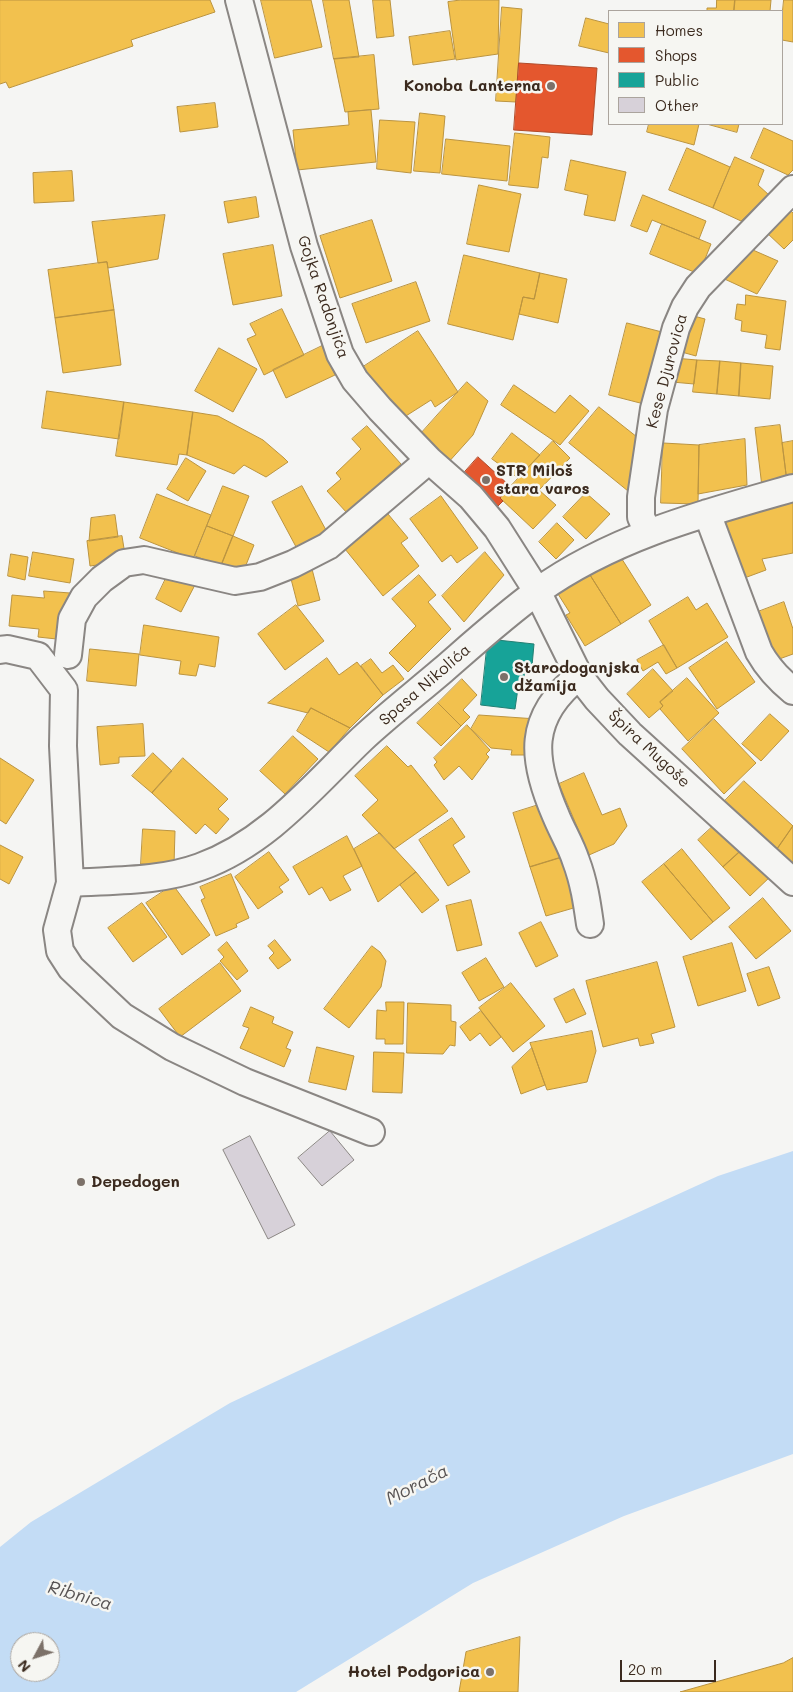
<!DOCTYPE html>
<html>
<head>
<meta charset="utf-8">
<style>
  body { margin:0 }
  #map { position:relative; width:793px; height:1692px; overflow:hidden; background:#f5f5f3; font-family:Mali,sans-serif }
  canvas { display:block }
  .legend { position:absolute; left:608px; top:10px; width:175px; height:115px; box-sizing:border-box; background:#f6f6f2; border:1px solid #aba49d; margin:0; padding:6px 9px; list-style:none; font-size:15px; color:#3b2a1e }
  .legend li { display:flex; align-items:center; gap:10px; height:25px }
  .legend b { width:25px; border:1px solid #aba49d }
  .north { position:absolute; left:10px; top:1632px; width:50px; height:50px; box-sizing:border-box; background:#f6f6f2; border:1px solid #aba49d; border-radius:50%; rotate:230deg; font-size:14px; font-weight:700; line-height:20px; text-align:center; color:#3b2a1e }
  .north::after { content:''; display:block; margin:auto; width:18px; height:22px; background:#7c7169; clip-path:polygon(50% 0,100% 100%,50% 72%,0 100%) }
  .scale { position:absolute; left:620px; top:1660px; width:96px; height:22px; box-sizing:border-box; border:2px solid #3b2a1e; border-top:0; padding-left:6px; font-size:15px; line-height:18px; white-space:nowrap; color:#3b2a1e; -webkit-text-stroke:4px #f6f6f2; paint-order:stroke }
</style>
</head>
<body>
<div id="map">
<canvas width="793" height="1692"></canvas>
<ul class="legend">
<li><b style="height:14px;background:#f2c14e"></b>Homes</li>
<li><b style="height:14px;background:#e4572e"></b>Shops</li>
<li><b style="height:14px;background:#17a398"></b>Public</li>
<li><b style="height:14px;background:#d7d1d9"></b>Other</li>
</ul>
<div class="north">N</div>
<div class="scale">20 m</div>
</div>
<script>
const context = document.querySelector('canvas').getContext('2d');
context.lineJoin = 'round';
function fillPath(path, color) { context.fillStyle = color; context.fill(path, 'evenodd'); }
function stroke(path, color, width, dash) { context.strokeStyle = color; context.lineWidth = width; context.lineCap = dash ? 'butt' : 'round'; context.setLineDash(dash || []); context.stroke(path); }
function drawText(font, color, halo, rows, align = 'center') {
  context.font = font + ' Mali,sans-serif'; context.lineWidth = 5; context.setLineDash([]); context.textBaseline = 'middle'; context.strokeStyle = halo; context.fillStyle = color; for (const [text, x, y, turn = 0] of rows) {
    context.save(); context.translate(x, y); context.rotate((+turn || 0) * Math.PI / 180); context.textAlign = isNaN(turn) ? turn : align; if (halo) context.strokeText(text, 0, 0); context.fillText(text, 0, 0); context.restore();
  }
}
fillPath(new Path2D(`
  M793,1151V1454L624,1516L473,1583L296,1692H0V1547L31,1522L230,1403L534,1260L718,1176ZM20,1642H50V1672H20Z`), '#c3dcf5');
const homes = new Path2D(`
  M0,0H210L215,12L131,40L133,46L9,88L6,82L0,84Z
  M261,0H311L322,47L275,58Z
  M323,0H349L359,57L334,59Z
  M373,0H390L394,36L377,38Z
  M461,0H499L498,54L456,60L448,2Z
  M717,0H735L734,11H707V8H716Z
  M735,0H771L770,11H734Z
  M784,0H793V42L782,40V16Z
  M502,7L522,9L516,102L496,101Z
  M586,18L609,24V53L579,46Z
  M450,31L455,59L413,65L409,37Z
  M374,55L379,109L345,112L334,59Z
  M215,103L218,127L180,132L177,107Z
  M371,110L376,162L297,170L293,130L349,125L348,112Z
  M420,113L445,116L440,173L414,171Z
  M380,120L415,122L411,173L377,169Z
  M649,124H699L694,145L647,132Z
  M707,124H739L737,132Z
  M764,128L793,141V170L788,175L751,158Z
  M515,133L550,137L548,158L542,157L538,188L509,185Z
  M446,139L510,146L507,181L442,174Z
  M687,148L730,167L713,208L669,190Z
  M735,157L764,170L758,185L769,195L741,221L713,208Z
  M571,160L626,172L615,221L584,215L588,195L565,190Z
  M72,171L74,201L34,203L33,173Z
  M479,185L521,194L509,252L467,244Z
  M643,195L706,221L699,239L652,220L647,232L631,226Z
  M256,197L259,217L228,223L224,202Z
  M788,208L793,213V240L784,249L766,232Z
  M165,215L158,259L108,268L107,262L98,263L92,222Z
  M372,220L392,281L340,298L320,236Z
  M662,224L711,244L699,274L650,254Z
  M273,245L282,296L233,305L223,254Z
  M746,247L778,261L757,294L718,276Z
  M464,255L540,273L534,299L523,297L513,340L448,324Z
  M107,262L114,310L55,318L48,270Z
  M540,273L567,279L558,323L519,314L523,297L534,299Z
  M416,282L430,321L366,343L352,304Z
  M746,295L786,301L780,350L765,348L767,335L741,331L742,321L735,319L737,304L745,305Z
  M282,309L304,355L264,375L247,339L256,335L250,324Z
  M114,310L121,365L63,373L55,318Z
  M690,315L705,319L696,356L678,351Z
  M627,323L662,332L644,404L609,395Z
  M418,331L458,392L435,407L431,400L398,421L363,367Z
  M322,346L335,375L286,398L273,370Z
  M219,348L257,369L233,412L195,391Z
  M674,358L697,360L694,384L672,382Z
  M697,360L720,361L717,394L693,392Z
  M720,361L741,363L739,396L717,394Z
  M741,363L773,366L770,399L739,396Z
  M467,382L488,401L473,435L446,465L417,438Z
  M514,385L555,413L570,395L589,411L560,445L501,405Z
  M47,391L124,402L119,439L42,428Z
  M124,402L193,412L187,455L179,454L177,465L116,456Z
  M599,407L637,437L628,491L569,443Z
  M193,412L218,416L263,440L284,458L288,462L266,477L244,465L234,474L187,455Z
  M780,425L787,482L762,487L755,428Z
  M367,426L401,464L384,479L391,487L369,508L361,500L347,513L327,491L341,479L336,473L361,449L352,439Z
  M512,433L540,455L518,478L492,459Z
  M745,439L747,485L698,494L699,445Z
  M553,441L570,458L539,490L556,505L533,529L500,498Z
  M793,441V480L787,482L782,443Z
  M663,443L699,445L698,504L661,503Z
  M186,458L206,471L188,501L167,489Z
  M223,486L249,496L233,536L207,526Z
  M302,486L332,541L302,558L272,502Z
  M586,493L610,514L586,539L563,517Z
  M157,494L211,515L193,559L140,538Z
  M441,496L478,548L457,563L451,555L442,562L410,519Z
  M793,498V553L762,559L766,570L739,580L716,520Z
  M388,514L408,538L401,543L419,566L383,596L345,549Z
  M115,515L118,537L89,541L91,518Z
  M557,523L574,540L556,559L539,542Z
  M207,526L233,536L221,566L195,556Z
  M122,536L126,561L90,566L87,541Z
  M233,536L254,545L242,575L221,566Z
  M33,552L74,559L70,583L29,576Z
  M485,552L504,575L464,622L442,596Z
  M11,554L28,557L25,580L8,576Z
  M620,556L651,605L621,624L590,575Z
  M171,568L197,581L181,612L156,599Z
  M312,569L320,600L298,606L290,575Z
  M419,575L436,595L428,602L451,629L408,672L389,653L416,626L392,599Z
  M590,575L621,624L585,646L566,615L570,613L558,594Z
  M44,591L70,593L66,640L38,637L39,629L9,626L12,595L44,598Z
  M688,597L696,610L707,603L728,637L677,668L649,621Z
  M784,602L793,629V654L771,662L755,613Z
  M296,605L324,641L285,670L258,634Z
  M144,625L219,637L215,667L199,664L196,676L179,674L181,661L140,655Z
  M727,642L755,682L717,709L689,668Z
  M664,645L677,668L666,674L658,662L643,671L637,660Z
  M90,649L139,654L136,686L87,681Z
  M327,658L339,675L357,662L383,695L350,728L311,708L308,713L268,703Z
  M371,659L382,673L393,665L404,679L383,695L361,666Z
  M653,669L673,691L660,702L663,706L649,718L627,694Z
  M687,678L719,713L688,741L660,709L663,706L660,702Z
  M462,679L477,695L463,710L470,717L461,726L438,703Z
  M438,703L461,726L441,746L417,723Z
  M311,708L350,728L329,752L297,731Z
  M770,714L789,731L761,761L742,744Z
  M479,715L537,719L535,755H511L512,750L491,748L471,729Z
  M714,719L756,763L724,794L682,749Z
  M143,724L145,756L119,757V763L100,765L97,727Z
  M467,725L490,750L486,754L489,757L472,780L459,766L444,780L434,765L437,762L434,758Z
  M293,736L318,759L285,794L260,771Z
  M387,746L408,767L411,765L448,811L394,849L362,815L378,800L355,776Z
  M153,753L172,771L152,793L132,776Z
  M0,758L34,780L6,824L0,820Z
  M183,758L228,799L218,809L229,819L216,834L205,824L196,834L152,793Z
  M584,773L602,815L620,808L627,826L614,844L589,855L559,784Z
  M744,781L793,826L773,855L720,806Z
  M548,802L566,856L530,867L513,813Z
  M452,818L465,837L453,845L470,872L448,886L419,840Z
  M721,819L746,846L723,867L698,840Z
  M793,826V869L773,855Z
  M143,829L175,831L174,865L141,864Z
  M380,833L416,872L378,902L354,849Z
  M347,836L362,866L343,876L351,890L330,901L322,887L309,895L293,867Z
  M0,845L23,857L9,884L0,879Z
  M746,846L772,875L750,896L723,867Z
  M682,849L730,908L713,922L664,864Z
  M269,852L289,880L279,887L283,892L258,909L235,877Z
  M566,856L577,907L546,916L530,867Z
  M664,864L713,922L691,940L642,882Z
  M416,872L439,900L422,913L400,885Z
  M231,874L249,918L236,924L237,927L216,936L201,900L205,898L200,887Z
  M173,885L210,935L182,955L146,903Z
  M763,898L791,931L756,959L729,927Z
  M471,900L482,945L457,951L446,906Z
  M142,903L167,937L133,962L108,928Z
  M541,922L558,956L536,967L519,933Z
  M275,940L291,960L278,969L269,958L274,953L268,946Z
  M227,942L248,971L237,980L220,961L224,957L218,950Z
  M732,943L746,991L698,1006L683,957Z
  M372,946L380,952L386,961L381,987L349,1028L324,1009Z
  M486,958L504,987L479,1001L462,973Z
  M657,962L675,1027L651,1034L654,1043L640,1046L638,1038L603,1047L586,981Z
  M220,963L241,991L180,1037L159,1009Z
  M769,967L780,998L758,1006L747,974Z
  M511,983L545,1026L513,1052L479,1008Z
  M574,989L586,1014L566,1023L554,999Z
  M386,1002H404L403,1044H385V1039H376L377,1010L386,1011Z
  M408,1003L451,1005V1021L456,1022L455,1046L450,1045L443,1054L407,1053Z
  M251,1007L274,1017L272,1023L293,1032L286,1048L291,1050L284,1067L240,1048L249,1028L243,1026Z
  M481,1011L501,1037L490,1046L480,1033L470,1041L460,1027Z
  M592,1031L596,1051L587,1082L547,1090L530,1043Z
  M317,1047L354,1056L346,1090L309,1082Z
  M532,1048L545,1085L521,1094L512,1067Z
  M374,1052L404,1053L402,1093L373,1092Z
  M520,1637L518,1692H459L466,1652Z
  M793,1658V1692H680L783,1663Z`);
fillPath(homes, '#f2c14e');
stroke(homes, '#bb9440', 1);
const shops = new Path2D(`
  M519,63L597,68L592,135L514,130Z
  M478,457L510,486L500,498L503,501L498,506L463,474Z`);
fillPath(shops, '#e4572e');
stroke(shops, '#b14a29', 1);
const public = new Path2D(`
  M488,639L534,644L532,666L525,665L523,689L518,688L515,709L481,705Z`);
fillPath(public, '#17a398');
stroke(public, '#227f73', 1);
const building = new Path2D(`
  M330,1131L354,1160L322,1186L298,1158Z
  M250,1136L295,1225L268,1239L223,1150Z`);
fillPath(building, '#d7d1d9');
stroke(building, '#8a8683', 1);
const minor = new Path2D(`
  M239,0L304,246L340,354L355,380L380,409L429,460L471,497L497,528L537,591L579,676L597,699L630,734L793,882
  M707,513L759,652C768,668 778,679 793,691
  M648,533L641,517V497L654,409L676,328L685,307L698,287L793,189
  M0,650L7,649L38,656L64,690L63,746L70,883L57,930L60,951L71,968L122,1016L172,1047L245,1082L371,1132
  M68,655L72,619L84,597L102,579L124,563L144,560L235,581L260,577L293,564L328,546L429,460
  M579,676C527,717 531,759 556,816C562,831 571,845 576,861C584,882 587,903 590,924
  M70,883C112,880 159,882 200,867C267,843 312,787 362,739C388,715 416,693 443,670C474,643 505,615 538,591C613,537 705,513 793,488`);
stroke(minor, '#8a8683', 30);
stroke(minor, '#f5f5f3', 26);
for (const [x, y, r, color] of [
  [551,86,5,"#7c7169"],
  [486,480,5,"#7c7169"],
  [504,677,5,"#7c7169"],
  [81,1182,5,"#7c7169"],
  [490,1672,5,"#7c7169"]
]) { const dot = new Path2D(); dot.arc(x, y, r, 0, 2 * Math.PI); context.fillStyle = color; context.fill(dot); stroke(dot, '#f6f6f2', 2); }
drawText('bold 16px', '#3b2a1e', '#f6f6f2', [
  ["Konoba Lanterna",541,86,"right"],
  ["STR Miloš",496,471],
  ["stara varos",496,489],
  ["Starodoganjska",514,668],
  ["džamija",514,686],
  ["Depedogen",91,1182],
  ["Hotel Podgorica",480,1672,"right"]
], 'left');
drawText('16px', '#3b2a1e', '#f6f6f2', [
  ["Gojka Radonjića",323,297,71],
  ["Kese Djurovica",667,371,-75],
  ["Spasa Nikolića",425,685,-41],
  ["Špira Mugoše",649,749,43]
]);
drawText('italic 18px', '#585454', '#f6f6f2', [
  ["Morača",417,1485,-27],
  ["Ribnica",80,1596,16]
]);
</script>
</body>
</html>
